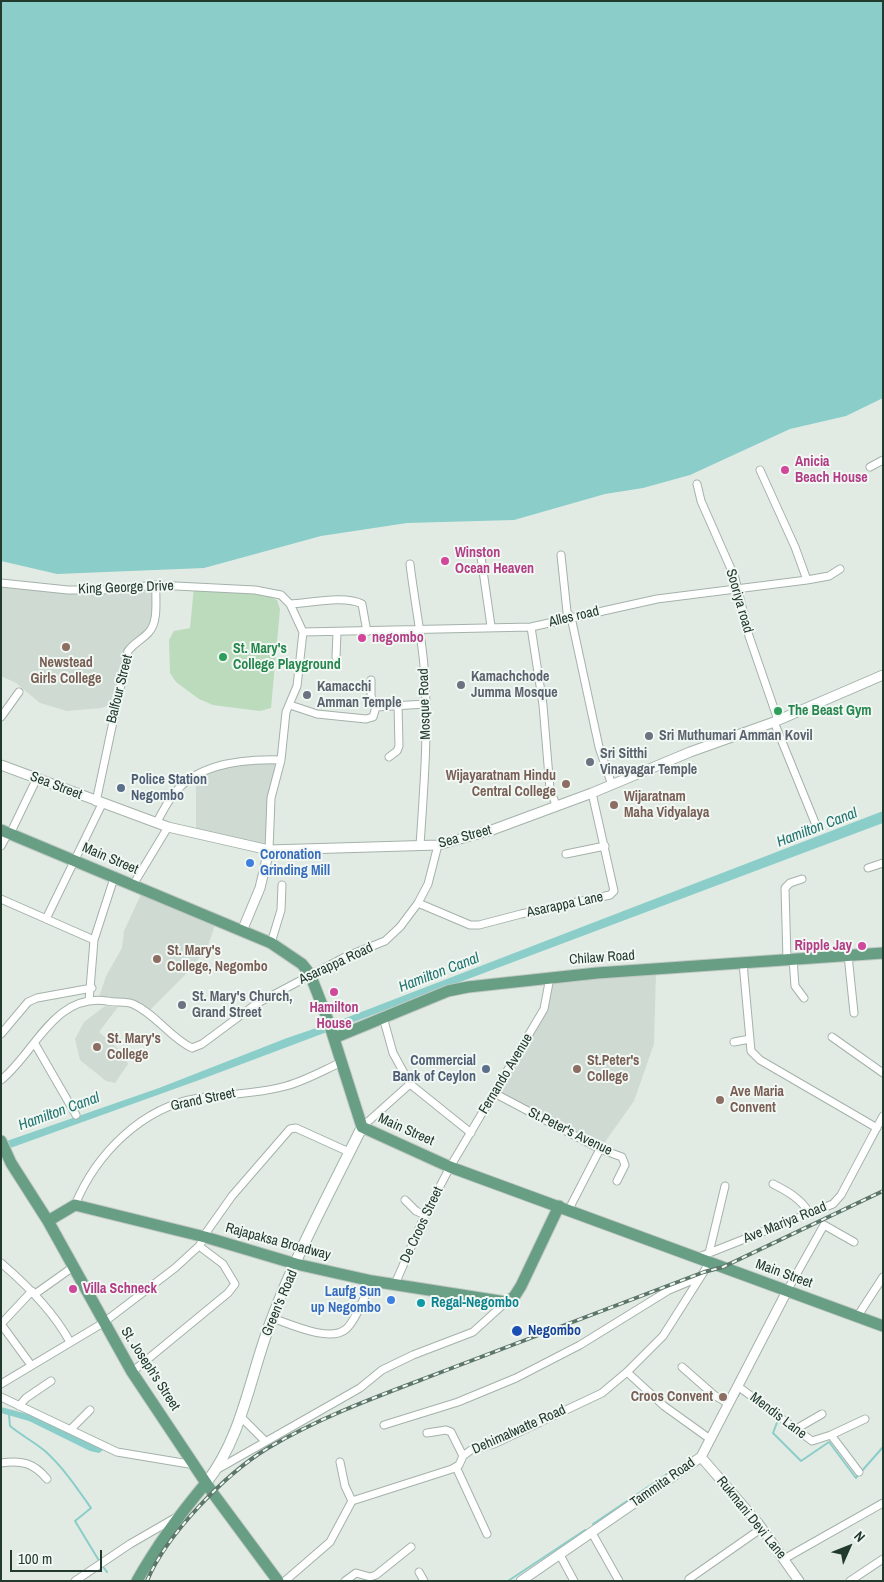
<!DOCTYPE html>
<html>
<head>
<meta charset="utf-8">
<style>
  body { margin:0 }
  #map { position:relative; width:884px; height:1582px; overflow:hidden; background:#e1ebe4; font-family:"Archivo Narrow",sans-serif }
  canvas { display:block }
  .frame { position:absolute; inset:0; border:2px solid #223a2e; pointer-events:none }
  .north { position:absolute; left:824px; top:1522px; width:50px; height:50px; -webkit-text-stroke:4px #f1f7f3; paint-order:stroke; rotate:46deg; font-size:14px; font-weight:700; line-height:20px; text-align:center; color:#223a2e }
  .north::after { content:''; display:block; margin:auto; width:18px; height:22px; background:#223a2e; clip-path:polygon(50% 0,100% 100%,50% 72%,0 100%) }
  .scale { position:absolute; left:10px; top:1550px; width:92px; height:22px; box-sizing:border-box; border:2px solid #223a2e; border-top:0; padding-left:6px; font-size:15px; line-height:18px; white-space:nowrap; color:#223a2e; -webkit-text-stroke:4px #f1f7f3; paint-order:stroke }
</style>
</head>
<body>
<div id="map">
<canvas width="884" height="1582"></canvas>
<div class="frame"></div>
<div class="north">N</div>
<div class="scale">100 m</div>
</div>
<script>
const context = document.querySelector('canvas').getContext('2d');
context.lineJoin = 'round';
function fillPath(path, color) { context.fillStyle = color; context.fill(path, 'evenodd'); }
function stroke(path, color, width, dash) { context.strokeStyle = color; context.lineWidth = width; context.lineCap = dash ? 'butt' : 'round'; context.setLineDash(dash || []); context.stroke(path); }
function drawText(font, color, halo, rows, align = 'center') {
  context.font = font + ' "Archivo Narrow",sans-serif'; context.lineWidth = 4; context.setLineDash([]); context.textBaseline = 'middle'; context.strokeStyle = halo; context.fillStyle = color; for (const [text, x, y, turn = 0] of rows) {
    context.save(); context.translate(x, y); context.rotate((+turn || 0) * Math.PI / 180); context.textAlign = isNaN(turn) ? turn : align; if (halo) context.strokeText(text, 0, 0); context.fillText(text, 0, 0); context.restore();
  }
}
fillPath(new Path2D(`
  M1,585L103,590L156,585L155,621L128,651L117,703L101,708L67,711L40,703L16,683L1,676Z
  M281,760L271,798L269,850L196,833V775L226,764Z
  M142,892L216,922L208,946L190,970L147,1013L132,1004L98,1000L106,976L122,948L124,931Z
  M656,971L654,1044L634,1101L600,1149L494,1093L544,1009L550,977Z
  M105,1006L118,1007L99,1032L124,1054L128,1064L115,1083L106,1081L80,1060L75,1039L84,1022Z`), '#cfdad3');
fillPath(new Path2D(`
  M194,587L255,590L277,600L280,609L271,708L260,711L213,705L199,699L176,682L170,673L169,640L174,631L190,628Z`), '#bbdbbc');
fillPath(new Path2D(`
  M1,1H883V398L846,416L790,429L690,475L643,488L605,494L514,520L407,523L321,536L204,568L57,574L1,561Z
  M883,811V823L202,1079L2,1151L1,1143L159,1088L287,1038L343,1019Z
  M1,1407L35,1416L55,1424L103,1450L99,1453L90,1451L29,1421L1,1413Z`), '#8bcdc9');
stroke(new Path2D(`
  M738,1396L740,1392L747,1397
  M9,1415L10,1426C21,1435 34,1442 45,1451C63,1467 77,1488 91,1508L75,1521L98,1559
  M778,1420L773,1433L801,1461L829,1442L856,1478L858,1475
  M861,1472L883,1447
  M593,1524L676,1468
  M104,1568L107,1572
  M508,1581L585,1530`), '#8bcdc9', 2);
const minor = new Path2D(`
  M870,467L883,460
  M760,470L795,547L807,580
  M697,484L701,501L735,578L749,636L778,720
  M561,555L567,612L571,617L599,747L612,785
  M481,557L491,626
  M410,564C414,598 421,632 424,666C429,726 424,786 420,845
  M1,583L68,590H103L156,585L255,590L281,595L290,604L303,632L297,686L286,712L281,760L271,798L269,850
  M290,604C310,603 345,595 362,604L367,632
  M531,627L543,705L550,789L556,805
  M303,632L531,627L657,599L807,580L829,576L840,569
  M336,657L337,632
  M371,680V696L376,707
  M290,705L317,714L366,719L373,717L376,707L426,704
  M1,717L19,692
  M774,722L816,825
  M389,757L397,751L399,746L398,705
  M96,802L128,651C134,643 143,639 149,632C159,621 155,599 156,585
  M157,822C163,811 169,798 178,789C203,762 247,759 281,760
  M10,834L37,778
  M1,846L8,833
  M566,854L605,846
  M868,868L883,863
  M133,885L168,827
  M1,899L94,940
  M418,903L470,925H479L521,914L610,895L614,891L592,793
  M46,919L102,804
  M271,943L281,910L282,885
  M848,955L854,1013
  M793,959L795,986L804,998
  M787,960L785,888L790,883L802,879
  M743,963L751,1051L760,1060L877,1128
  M89,1001L94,940L114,878
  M383,1017L393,1053L410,1084L471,1133
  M1,1034L28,1002L37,998L92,988
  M832,1037L883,1073
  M734,1042L750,1039
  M35,1044L76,1115
  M1,1080C35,1053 54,993 107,1001C115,1003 125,1001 133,1004C156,1014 170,1038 192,1048L202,1044L256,1004L345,957L385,941L400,927L418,903L428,884L438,845
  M494,1093L600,1149L622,1157L625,1165L617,1181
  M362,1127L410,1084
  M773,1184C789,1192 801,1199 810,1214
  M405,1200L416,1211L425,1215
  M75,1205C96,1154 142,1107 199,1098C227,1094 258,1094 286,1086C305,1081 324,1070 342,1062
  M569,1209L600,1149
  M203,1237L232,1196L290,1129L296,1128L349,1152
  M709,1253L725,1186
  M699,1257L833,1204L841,1195L883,1116
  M1,1263C28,1286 53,1311 70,1342
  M395,1284L425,1215L450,1167L544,1009L550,977
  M787,1291L824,1225L854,1242
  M35,1294L73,1267
  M857,1317L883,1277
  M272,1318C290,1324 330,1343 346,1329C355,1322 366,1293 372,1281
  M1,1324L31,1365
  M1,1324L32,1291
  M682,1367L714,1395L729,1404
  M132,1372L228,1293L235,1284L223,1264L199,1246
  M627,1372L664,1406L710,1439
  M1,1384L103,1323L175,1268L199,1246L205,1237
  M739,1387L812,1441L831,1435L859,1472
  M1,1397L117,1452L195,1465
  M19,1406L26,1398L51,1381
  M241,1417L265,1441
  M384,1425L458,1402L516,1378L580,1345L669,1290L700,1277
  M71,1429L90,1410
  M796,1429L822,1414
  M427,1433L446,1430L451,1432L463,1456
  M831,1435L865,1419
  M340,1462L345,1486L352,1501
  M1,1463C22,1460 34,1463 47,1479
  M456,1467L487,1534
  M216,1470L360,1388L382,1370L413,1355L473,1332L506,1302
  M592,1533L619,1581
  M560,1555L574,1581
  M784,1559L883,1503
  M419,1572L424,1581
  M689,1579L762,1528
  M75,1581L130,1544L175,1518
  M285,1581L330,1542L352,1501L452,1469L459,1465L463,1456L471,1450L494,1444L602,1393L627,1372L663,1336L710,1262
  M345,1581L356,1573L370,1577L376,1575L411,1547
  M850,1581L883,1559`);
const tertiary = new Path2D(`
  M1,765L168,827L269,850L438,845L492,830L592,793L690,752L774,722L883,675
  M242,931L260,888L269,850
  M701,1457L758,1523L799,1581
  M521,1581L701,1457L787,1291`);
const secondary = new Path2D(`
  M206,1483C243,1436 250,1375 271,1321C296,1254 331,1190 362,1127`);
const primary = new Path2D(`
  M1,830L271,943L302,964L310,974L329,1023L362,1127L450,1167L883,1326
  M334,1038L448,991L468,987L597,973L883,953
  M1,1141L11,1163L48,1221L132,1372L212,1492L278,1581
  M48,1221L75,1205L205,1237L296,1264L372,1281L506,1302L514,1297L521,1286L559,1206
  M137,1581C157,1545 180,1514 206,1483`);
stroke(minor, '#a4b2aa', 9);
stroke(tertiary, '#a4b2aa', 11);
stroke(secondary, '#a0b6a9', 12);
stroke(primary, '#c1c8c4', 13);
stroke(minor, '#fff', 7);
stroke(tertiary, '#fff', 9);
stroke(secondary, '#fff', 10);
stroke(primary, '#679e84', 11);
const rail = new Path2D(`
  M147,1581C166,1535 225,1474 268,1448C325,1414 390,1392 452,1368C536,1336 620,1304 704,1272L723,1267L883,1191`);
stroke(rail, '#5c7669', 4);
stroke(rail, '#f1f7f3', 2, [5.5]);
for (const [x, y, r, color] of [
  [785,470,5,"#d1479c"],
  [445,561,5,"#d1479c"],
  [362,638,5,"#d1479c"],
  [66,647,5,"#8d6e63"],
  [223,657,5,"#2e9e5b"],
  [461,685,5,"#6b7280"],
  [307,695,5,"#6b7280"],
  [778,711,5,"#2e9e5b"],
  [649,736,5,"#6b7280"],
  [590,762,5,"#6b7280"],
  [566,784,5,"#8d6e63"],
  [121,788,5,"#5c6f8a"],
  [614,805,5,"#8d6e63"],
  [250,863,5,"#3f7fe0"],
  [862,946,5,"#d1479c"],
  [157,959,5,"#8d6e63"],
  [334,992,5,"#d1479c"],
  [182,1005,5,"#6b7280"],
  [97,1047,5,"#8d6e63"],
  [486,1069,5,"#5c6f8a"],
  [577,1069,5,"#8d6e63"],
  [720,1100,5,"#8d6e63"],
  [73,1289,5,"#d1479c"],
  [391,1300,5,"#3f7fe0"],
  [421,1303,5,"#0f9aa8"],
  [517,1331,6,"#1a4fb4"],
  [723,1397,5,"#8d6e63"]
]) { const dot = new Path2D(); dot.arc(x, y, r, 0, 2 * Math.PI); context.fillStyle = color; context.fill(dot); stroke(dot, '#f1f7f3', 2); }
drawText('bold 14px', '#b23c85', '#f1f7f3', [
  ["Anicia",795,462],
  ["Beach House",795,478],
  ["Winston",455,553],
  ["Ocean Heaven",455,569],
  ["negombo",372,638],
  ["Ripple Jay",852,946,"right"],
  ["Hamilton",334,1008,"center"],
  ["House",334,1024,"center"],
  ["Villa Schneck",83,1289]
], 'left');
drawText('14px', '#223a2e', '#f1f7f3', [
  ["King George Drive",126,588,-2],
  ["Sooriya road",739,601,74],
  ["Alles road",574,617,-13],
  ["Balfour Street",120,689,-76],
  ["Mosque Road",425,704,-92],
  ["Sea Street",56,786,21],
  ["Sea Street",465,837,-15],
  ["Main Street",110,859,23],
  ["Asarappa Lane",565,905,-12],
  ["Chilaw Road",602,958,-4],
  ["Asarappa Road",336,964,-25],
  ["Fernando Avenue",506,1074,-59],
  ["Grand Street",203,1100,-12],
  ["Main Street",406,1130,24],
  ["St.Peter's Avenue",570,1132,26],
  ["Ave Mariya Road",785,1223,-22],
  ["De Croos Street",422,1225,-65],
  ["Rajapaksa Broadway",278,1242,15],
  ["Main Street",784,1274,20],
  ["Green's Road",280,1303,-67],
  ["St. Joseph's Street",150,1369,57],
  ["Mendis Lane",778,1416,37],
  ["Dehimalwatte Road",519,1430,-24],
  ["Tammita Road",663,1483,-35],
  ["Rukmani Devi Lane",751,1518,51]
]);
drawText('bold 14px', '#27864d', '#f1f7f3', [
  ["St. Mary's",233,649],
  ["College Playground",233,665],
  ["The Beast Gym",788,711]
], 'left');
drawText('bold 14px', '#785e54', '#f1f7f3', [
  ["Newstead",66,663,"center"],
  ["Girls College",66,679,"center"],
  ["Wijayaratnam Hindu",556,776,"right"],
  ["Central College",556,792,"right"],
  ["Wijaratnam",624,797],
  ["Maha Vidyalaya",624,813],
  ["St. Mary's",167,951],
  ["College, Negombo",167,967],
  ["St. Mary's",107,1039],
  ["College",107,1055],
  ["St.Peter's",587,1061],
  ["College",587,1077],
  ["Ave Maria",730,1092],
  ["Convent",730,1108],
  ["Croos Convent",713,1397,"right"]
], 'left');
drawText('bold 14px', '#5b616d', '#f1f7f3', [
  ["Kamachchode",471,677],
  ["Jumma Mosque",471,693],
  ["Kamacchi",317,687],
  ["Amman Temple",317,703],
  ["Sri Muthumari Amman Kovil",659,736],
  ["Sri Sitthi",600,754],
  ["Vinayagar Temple",600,770],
  ["St. Mary's Church,",192,997],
  ["Grand Street",192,1013]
], 'left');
drawText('bold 14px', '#4e5e75', '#f1f7f3', [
  ["Police Station",131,780],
  ["Negombo",131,796],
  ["Commercial",476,1061,"right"],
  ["Bank of Ceylon",476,1077,"right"]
], 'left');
drawText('bold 14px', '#366cbe', '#f1f7f3', [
  ["Coronation",260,855],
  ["Grinding Mill",260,871],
  ["Laufg Sun",381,1292,"right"],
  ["up Negombo",381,1308,"right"]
], 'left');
drawText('bold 14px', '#0d838f', '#f1f7f3', [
  ["Regal-Negombo",431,1303]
], 'left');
drawText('bold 14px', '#164399', '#f1f7f3', [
  ["Negombo",528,1331]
], 'left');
drawText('italic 15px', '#20736e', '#f1f7f3', [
  ["Hamilton Canal",817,828,-21],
  ["Hamilton Canal",439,973,-21],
  ["Hamilton Canal",59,1112,-20]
]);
</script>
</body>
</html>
